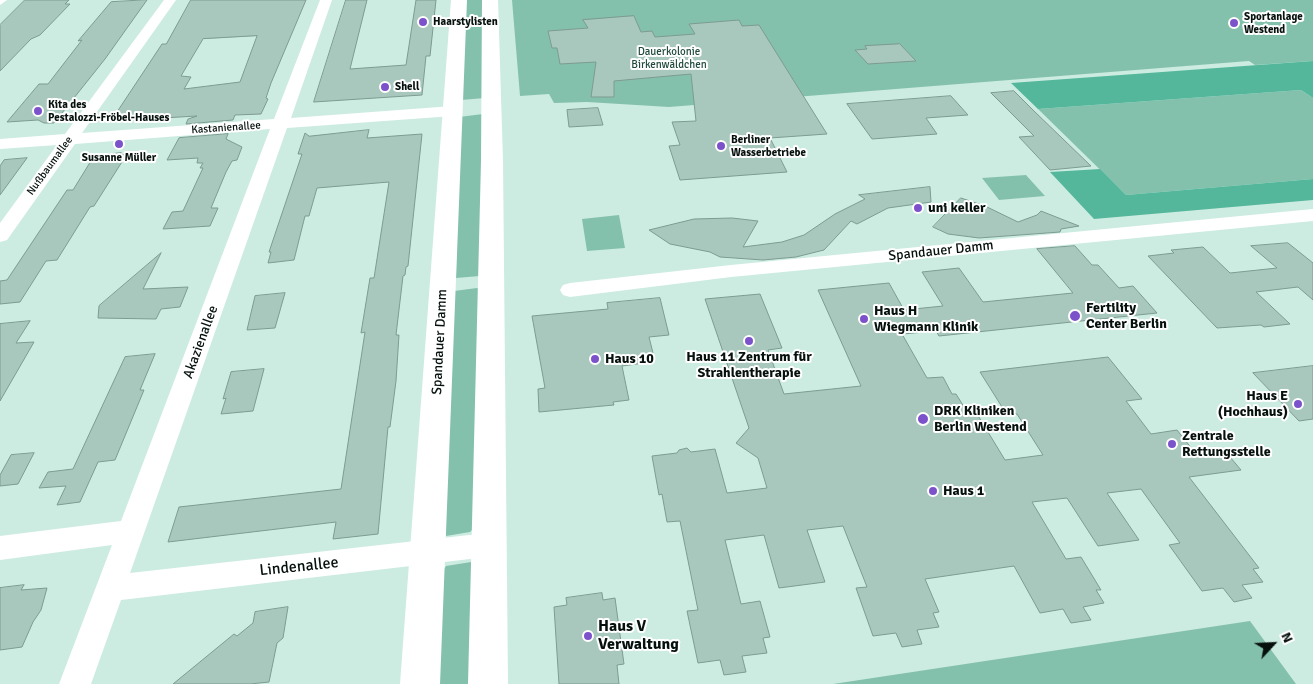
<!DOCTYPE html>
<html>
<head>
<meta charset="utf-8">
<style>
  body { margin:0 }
  #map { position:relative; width:1313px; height:684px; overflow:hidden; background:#cdece1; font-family:Signika,sans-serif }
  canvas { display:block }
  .north { position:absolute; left:1248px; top:619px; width:50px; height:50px; -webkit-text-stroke:4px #fff; paint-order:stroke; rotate:65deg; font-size:14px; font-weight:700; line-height:20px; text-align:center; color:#06110e }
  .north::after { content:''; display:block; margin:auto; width:18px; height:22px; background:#06110e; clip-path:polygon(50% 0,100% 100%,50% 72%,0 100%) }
</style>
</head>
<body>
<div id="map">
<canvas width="1313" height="684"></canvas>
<div class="north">N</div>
</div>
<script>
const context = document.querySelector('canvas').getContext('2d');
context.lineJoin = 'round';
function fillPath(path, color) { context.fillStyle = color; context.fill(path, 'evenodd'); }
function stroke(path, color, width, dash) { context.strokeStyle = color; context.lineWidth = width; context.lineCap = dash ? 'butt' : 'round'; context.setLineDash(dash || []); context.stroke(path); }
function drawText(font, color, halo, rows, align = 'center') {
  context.font = font + ' Signika,sans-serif'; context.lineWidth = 4; context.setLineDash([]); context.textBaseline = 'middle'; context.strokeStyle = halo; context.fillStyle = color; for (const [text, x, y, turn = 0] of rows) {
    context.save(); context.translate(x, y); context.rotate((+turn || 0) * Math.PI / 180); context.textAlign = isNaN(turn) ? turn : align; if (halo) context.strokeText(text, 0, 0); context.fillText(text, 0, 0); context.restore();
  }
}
fillPath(new Path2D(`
  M465,0H484L485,98L461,100Z
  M512,0H1313V61L1255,65L1249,61L669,107L587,102L554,103L549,94L520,96Z
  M1301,90L1313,98V179L1126,195L1038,109Z
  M483,114L480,276L456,278L459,117Z
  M1026,175L1045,196L999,200L982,178Z
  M619,215L625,248L587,251L582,219Z
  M477,288L479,289L474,528L470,532L446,536L444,531L454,291Z
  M471,562L472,684H437L441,574L446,566Z
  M1250,621L1296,684H833Z`), '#84c1ad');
fillPath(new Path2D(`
  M1313,61V98L1301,90L1038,109L1011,83Z
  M1100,169L1126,195L1313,179V200L1094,219L1050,172Z`), '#54b79b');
const building = new Path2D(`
  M25,0H69L65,4H70L40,35L31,39L0,71V25Z
  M147,0L105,59L54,123H44L38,120L7,122L39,84H48L82,40L78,41L111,2Z
  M191,0H306L271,83L266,98L268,99L261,114L235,115L233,120L186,124L188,119L197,116L111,121L162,44H166ZM257,36L240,82L184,89L191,77L181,76L203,39Z
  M346,0H367L350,69L406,65L416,0H436L430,56H426L422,95L314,102Z
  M634,16L641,32L652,31L655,37L695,34L689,24L739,20L742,26L759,25L827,134L770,138L787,172L680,180L669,146L680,145L672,122L696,121L691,74L614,81V97H591L596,62L560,64L557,48H552L548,31L588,28L583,20Z
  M900,44L916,61L868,64L855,50L867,49L865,46Z
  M1014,91L1034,111L1091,166L1050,170L1019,137L1034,136L991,93Z
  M951,96L968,115L926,118L937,134L872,139L847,104Z
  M598,108L603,125L569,127L567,110Z
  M369,130L367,138L422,134L408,266L406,267L405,275L403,276L396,335H399L396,381L390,427H388L378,534L333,539L336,522L168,542L179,507L341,489L365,332L361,333L370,278H374L389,182L317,188L309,216H305L294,260L268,263L271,252H269L302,154H298L305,133L309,136Z
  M228,134L226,139L242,147L237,160L232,161L226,172L211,208H218L210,226L163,229L172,212L183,211L203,168H200L203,163H197L198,158L167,160L179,138Z
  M121,153L120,155L127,154L94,206L90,207L57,260L46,261L20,302L0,304V281L7,280L67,190H73L94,156Z
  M27,158L0,195V166L4,160Z
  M930,187L931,202L888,208L857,224L851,221L824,250L796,257L763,260L720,257L710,252L670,244L649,230L694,219L732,218L758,221L743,247L782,242L804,235L835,214L865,199L859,195Z
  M961,198L985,206L1018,222L1037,215L1041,211L1079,226L1061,229L1060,232L979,238L948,234L933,227Z
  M1288,243L1313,263V300L1298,287L1256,292L1290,324L1264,327L1261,325L1217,328L1148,256L1174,253L1171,250L1203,247L1230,273L1277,268L1251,246Z
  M1075,246L1092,265H1098L1119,288L1133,286L1157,313L939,336L936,331L902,334L927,378L943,377L952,394H956L966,410L974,409L1005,460L1043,455L1017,414L1007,415L980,372L1108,357L1142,399L1126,401L1151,434L1177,430L1196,454L1225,451L1241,470L1189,477L1259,568L1253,569L1263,582L1242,585L1252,598L1234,602L1223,588L1202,591L1169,545L1180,543L1141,489L1107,493L1139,540L1098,546L1067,498L1032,502L1066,559L1081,557L1101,590H1096L1104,603L1083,607L1091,620L1071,623L1063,609L1040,613L1014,566L925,579L939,612L933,613L939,627L917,630L922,644L902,647L896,633L873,636L856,588L867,587L843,526L807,530L825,582L779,588L764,535L725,540L741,604L760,601L770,637L763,638L767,653L742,656L746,672L724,675L720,660L698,663L687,611L698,610L680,521L667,522L662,494L659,495L652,456L677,453L679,450L687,448L691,452L715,449L727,493L767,488L758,458L736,443L749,428L705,299L760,294L782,348L768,350L784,394L861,386L818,290L889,283L904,310L943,306L922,272L959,268L983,302L1073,293L1037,249Z
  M161,253L143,289L188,287L180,307L161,309L156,319L98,318L99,306Z
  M285,293L275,328L247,330L255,296Z
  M660,298L669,335L649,337L653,353L650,354L652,362L622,366L629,400L613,402L614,405L539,412L538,389L545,388L532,316L608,309L607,303Z
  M30,321L16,343L34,342L0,401V324Z
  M155,354L140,390H144L115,460L98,462L80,502L57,505L66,486L39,488L48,472L73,469L125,357Z
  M1313,366V419L1299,421L1253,373Z
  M264,369L253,411L221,414L226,398L223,399L231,372Z
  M34,453L18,484L0,486V475L11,455Z
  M24,585L21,590L47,588L41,610L33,622L22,647L0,650V588Z
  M602,593L603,600L615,598L624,664L617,665L619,684H559L554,607L567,605L566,598Z
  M288,607L283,638L277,643L269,682L250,684H173L234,634L237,636L253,623L255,612Z`);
fillPath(building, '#a9c8bd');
stroke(building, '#7d9b91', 1);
fillPath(new Path2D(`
  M0,0H7L0,5Z
  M164,0H176L82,133L274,119L320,0H332L291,118L453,106L461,111L453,116L287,128L130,573L487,533L497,537L501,545L497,553L487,557L121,600L91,684H59L112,545L0,560V536L121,521L270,129L75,144L7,240L0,242V223L57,145L0,149V139L65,134Z
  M1313,209V221L731,277L570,297L563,295L560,290L563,285L570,283L731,265Z`), '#fff');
fillPath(new Path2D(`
  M451,0H467L440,684H400Z
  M482,0H498L503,161L508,684H468L481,161Z`), '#fff');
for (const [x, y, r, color] of [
  [423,22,5,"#7c52cb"],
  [1234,23,5,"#7c52cb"],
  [385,87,5,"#7c52cb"],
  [38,111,5,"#7c52cb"],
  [119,144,5,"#7c52cb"],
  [721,146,5,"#7c52cb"],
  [918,208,5,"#7c52cb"],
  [1075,316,6,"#7c52cb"],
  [864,319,5,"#7c52cb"],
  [749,341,5,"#7c52cb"],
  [595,359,5,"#7c52cb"],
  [1298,404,5,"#7c52cb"],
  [923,419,6,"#7c52cb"],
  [1172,444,5,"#7c52cb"],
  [933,491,5,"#7c52cb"],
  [588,636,5,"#7c52cb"]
]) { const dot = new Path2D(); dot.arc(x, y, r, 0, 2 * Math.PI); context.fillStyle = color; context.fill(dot); stroke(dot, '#fff', 2); }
drawText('bold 11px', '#06110e', '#fff', [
  ["Sportanlage",1244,17],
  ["Westend",1244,30],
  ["Haarstylisten",433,22],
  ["Shell",395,87],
  ["Kita des",48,105],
  ["Pestalozzi-Fröbel-Hauses",48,118],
  ["Berliner",731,140],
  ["Wasserbetriebe",731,153],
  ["Susanne Müller",119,158,"center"]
], 'left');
drawText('11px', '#1f4a3d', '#fff', [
  ["Dauerkolonie",669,52],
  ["Birkenwäldchen",669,65]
]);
drawText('11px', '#06110e', '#fff', [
  ["Kastanienallee",226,128,-4],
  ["Nußbaumallee",50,166,-54]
]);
drawText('bold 14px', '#06110e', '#fff', [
  ["uni keller",928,208],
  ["Fertility",1086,308],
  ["Center Berlin",1086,324],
  ["Haus H",874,311],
  ["Wiegmann Klinik",874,327],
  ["Haus 11 Zentrum für",749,357,"center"],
  ["Strahlentherapie",749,373,"center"],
  ["Haus 10",605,359],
  ["Haus E",1288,396,"right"],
  ["(Hochhaus)",1288,412,"right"],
  ["DRK Kliniken",934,411],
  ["Berlin Westend",934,427],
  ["Zentrale",1182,436],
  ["Rettungsstelle",1182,452],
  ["Haus 1",943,491]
], 'left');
drawText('14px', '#06110e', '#fff', [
  ["Spandauer Damm",941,251,-6],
  ["Akazienallee",201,342,-70],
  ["Spandauer Damm",440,342,-87]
]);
drawText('16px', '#06110e', '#fff', [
  ["Lindenallee",299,567,-6]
]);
drawText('bold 16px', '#06110e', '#fff', [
  ["Haus V",598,627],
  ["Verwaltung",598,645]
], 'left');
</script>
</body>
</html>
